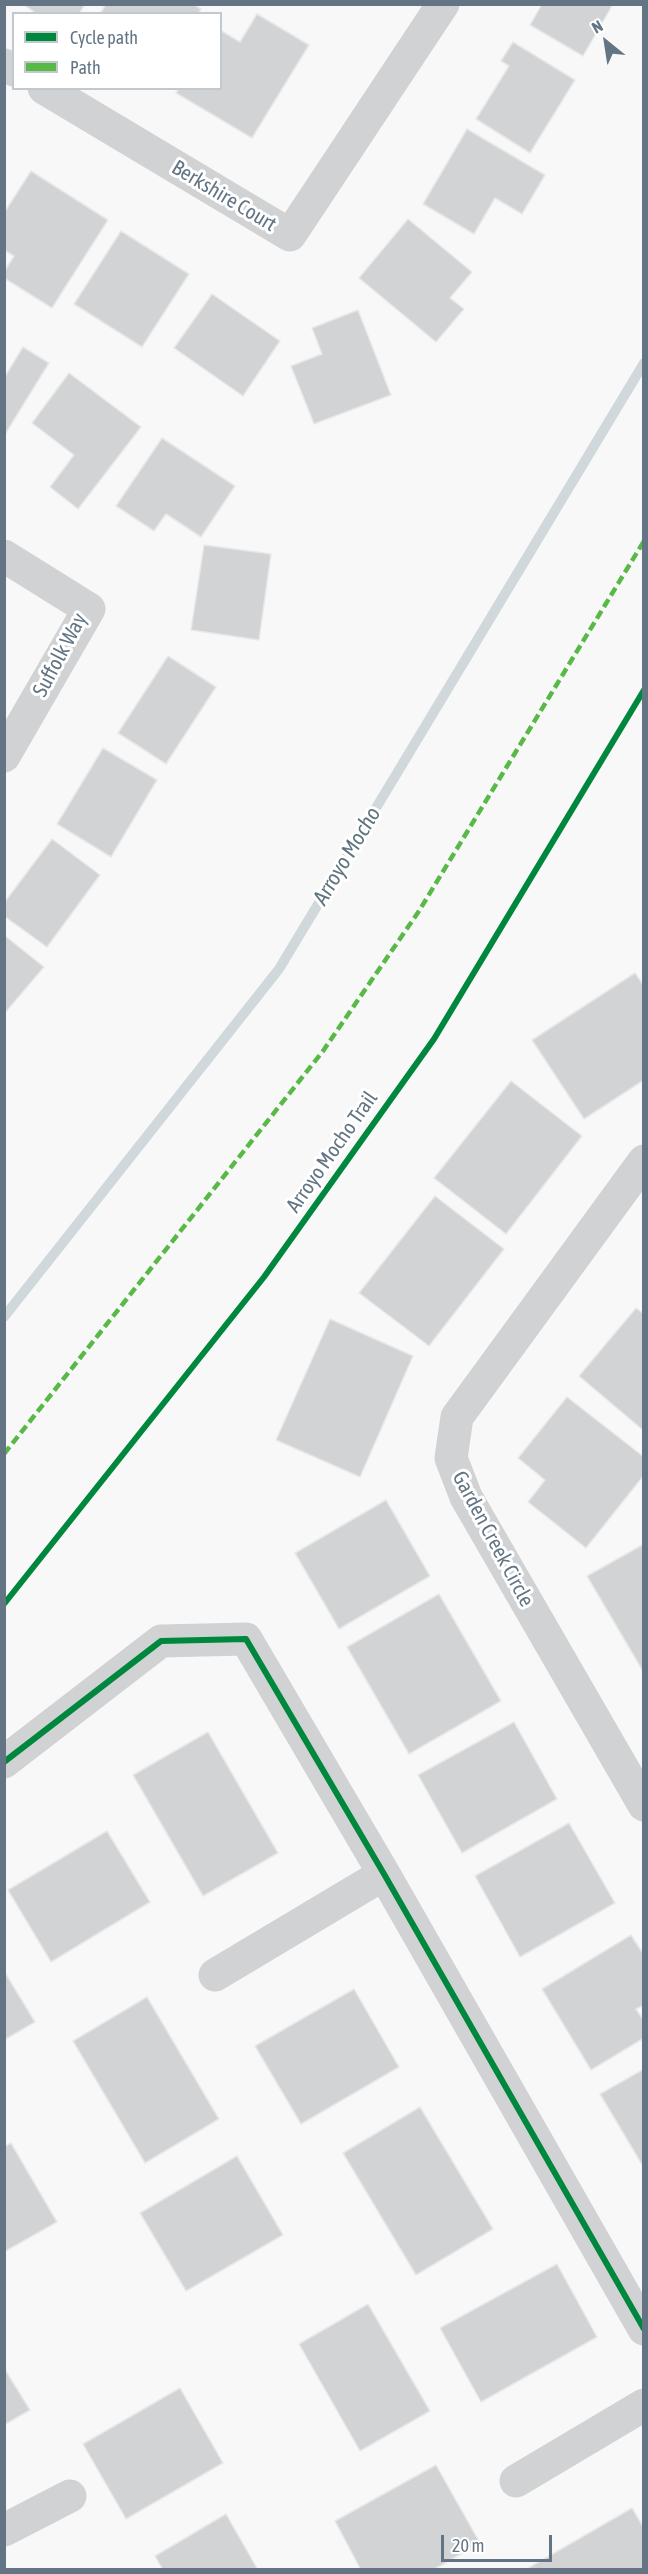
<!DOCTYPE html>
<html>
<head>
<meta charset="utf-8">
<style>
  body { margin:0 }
  #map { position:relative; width:648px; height:2574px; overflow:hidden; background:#f8f8f8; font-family:"Asap Condensed",sans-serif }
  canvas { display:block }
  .frame { position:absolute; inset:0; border:6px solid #637584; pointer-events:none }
  .legend { position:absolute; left:12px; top:12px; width:210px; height:78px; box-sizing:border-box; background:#fff; border:2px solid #c1c8ce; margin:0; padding:8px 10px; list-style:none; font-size:18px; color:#637584 }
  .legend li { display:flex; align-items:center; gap:12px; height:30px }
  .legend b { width:30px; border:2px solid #c1c8ce }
  .north { position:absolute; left:576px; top:12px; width:60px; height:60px; -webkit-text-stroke:4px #fff; paint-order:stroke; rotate:330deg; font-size:16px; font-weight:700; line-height:24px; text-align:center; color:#637584 }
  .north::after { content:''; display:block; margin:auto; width:21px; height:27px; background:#637584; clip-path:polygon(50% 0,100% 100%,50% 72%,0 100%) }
  .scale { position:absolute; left:441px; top:2535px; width:111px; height:27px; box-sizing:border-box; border:3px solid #637584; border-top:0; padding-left:8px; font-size:18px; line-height:21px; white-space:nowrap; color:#637584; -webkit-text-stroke:4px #fff; paint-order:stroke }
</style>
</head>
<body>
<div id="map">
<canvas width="648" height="2574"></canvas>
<div class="frame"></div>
<ul class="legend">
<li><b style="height:8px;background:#00873e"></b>Cycle path</li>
<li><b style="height:8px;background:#58b947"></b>Path</li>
</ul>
<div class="north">N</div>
<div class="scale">20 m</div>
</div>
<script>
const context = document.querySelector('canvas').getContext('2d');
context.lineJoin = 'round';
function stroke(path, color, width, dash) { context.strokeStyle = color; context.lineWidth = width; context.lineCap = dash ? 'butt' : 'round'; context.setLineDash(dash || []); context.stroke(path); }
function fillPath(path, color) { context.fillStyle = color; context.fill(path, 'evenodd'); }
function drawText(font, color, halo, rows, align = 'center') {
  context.font = font + ' "Asap Condensed",sans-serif'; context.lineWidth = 6; context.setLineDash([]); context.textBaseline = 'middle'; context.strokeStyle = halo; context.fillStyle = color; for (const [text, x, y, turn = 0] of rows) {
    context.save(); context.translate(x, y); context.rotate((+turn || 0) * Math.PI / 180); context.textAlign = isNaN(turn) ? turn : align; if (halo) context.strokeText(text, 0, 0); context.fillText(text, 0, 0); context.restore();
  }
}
stroke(new Path2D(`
  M4,1317L279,969L644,363`), '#d1d8db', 10);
const building = new Path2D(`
  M23,4H85L79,14H37Z
  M106,4H193L201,9L198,14H100Z
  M542,4H613L583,56L530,25Z
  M257,14L309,45L252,138L176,93L179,88H220V30L240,42Z
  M513,42L575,80L530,153L476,119L509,66L501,61Z
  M467,129L545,175L522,214L495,198L474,234L423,204Z
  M31,171L108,220L52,308L4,278V272L14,256L4,250V213Z
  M408,219L472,272L450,298L464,309L436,342L359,278Z
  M121,231L189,274L142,347L74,304Z
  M212,294L280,341L243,396L174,348Z
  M358,310L391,395L314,424L291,366L322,354L312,328Z
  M23,347L49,363L4,436V378Z
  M69,373L141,427L78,509L50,487L74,455L32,423Z
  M162,438L235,486L201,537L166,514L154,531L116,506Z
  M204,545L271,554L259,640L191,630Z
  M168,656L216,687L166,764L118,733Z
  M103,748L157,780L111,857L57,824Z
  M52,839L100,875L47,947L4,916V903Z
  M4,935L44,967L4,1014Z
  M635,973L644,986V1080L584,1119L532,1040Z
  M511,1081L582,1136L506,1234L434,1178Z
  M435,1196L504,1249L429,1346L359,1293Z
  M636,1308L644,1314V1431L579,1376Z
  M330,1319L413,1356L360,1477L276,1440Z
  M567,1397L644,1457V1475L586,1548L528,1502L545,1480L518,1458Z
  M386,1500L430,1576L339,1629L295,1553Z
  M644,1544V1673L587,1576Z
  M439,1594L501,1701L409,1754L347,1647Z
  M514,1722L557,1799L462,1853L418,1775Z
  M208,1732L278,1853L203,1896L133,1775Z
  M569,1823L615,1903L520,1957L475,1876Z
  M107,1831L150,1902L51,1962L8,1890Z
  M631,1935L644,1955V2005L636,2009L644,2021V2038L591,2070L542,1989Z
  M4,1971L35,2022L4,2040Z
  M354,1989L399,2067L301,2124L255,2046Z
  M147,1997L219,2119L145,2163L73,2041Z
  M644,2069V2168L600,2094Z
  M420,2107L493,2229L416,2275L343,2153Z
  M11,2143L57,2222L4,2252V2147Z
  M237,2156L283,2235L186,2291L140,2213Z
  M557,2264L597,2337L481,2402L440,2328Z
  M368,2304L430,2411L360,2451L299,2344Z
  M4,2368L30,2410L4,2425Z
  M180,2388L223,2463L126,2519L83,2444Z
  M436,2465L480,2543L433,2570H361L335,2521Z
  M632,2508L644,2528V2570H525Z
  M226,2514L258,2570H163L155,2556Z`);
fillPath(building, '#d2d3d4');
stroke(building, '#e8e8e8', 1.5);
stroke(new Path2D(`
  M4,65L14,70
  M44,88L290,235L443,4
  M4,556L89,609L4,756
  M644,1161L457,1417L451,1458L466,1497L644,1805
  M4,1762L161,1641L246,1639L384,1874L644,2329
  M215,1975L384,1874
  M516,2481L644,2405
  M4,2530L70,2496`), '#d1d2d3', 33);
stroke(new Path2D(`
  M4,1454L323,1051L419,911L644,541`), '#58b947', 4.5, [9, 4.5]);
stroke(new Path2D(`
  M4,1604L264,1277L434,1039L644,690
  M4,1762L161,1641L246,1639L384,1874L644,2329`), '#00873e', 6);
drawText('21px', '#637584', '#fff', [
  ["Berkshire Court",224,196,31],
  ["Suffolk Way",60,655,-62],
  ["Arroyo Mocho Trail",332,1152,-55],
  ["Garden Creek Circle",493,1539,62]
]);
drawText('italic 22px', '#5e757d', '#fff', [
  ["Arroyo Mocho",347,856,-59]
]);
</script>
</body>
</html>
